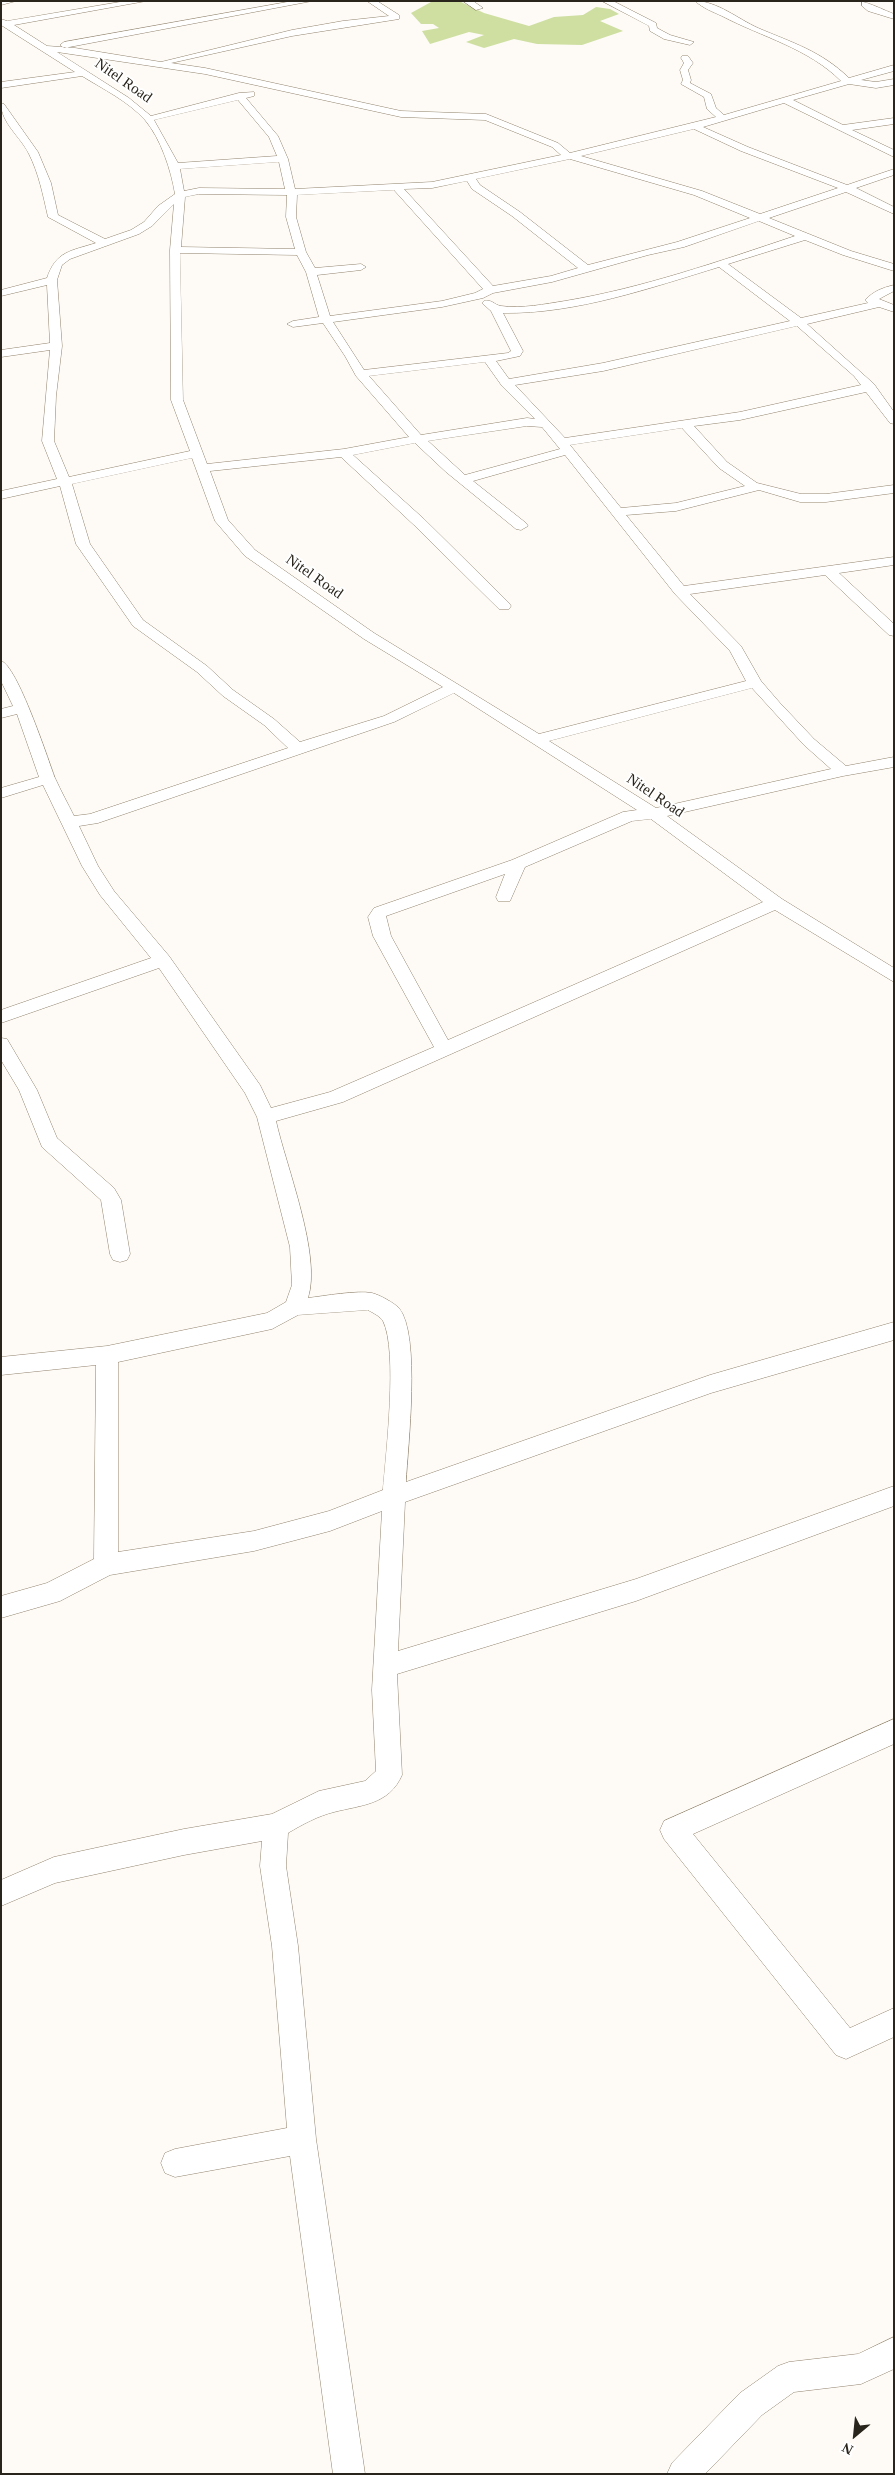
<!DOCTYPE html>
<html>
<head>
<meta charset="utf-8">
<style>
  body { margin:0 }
  #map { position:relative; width:895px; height:2475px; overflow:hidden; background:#fefbf6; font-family:"Times New Roman",serif }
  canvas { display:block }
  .frame { position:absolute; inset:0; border:2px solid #2a251c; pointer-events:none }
  .north { position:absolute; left:830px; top:2410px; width:50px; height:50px; -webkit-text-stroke:4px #fff; paint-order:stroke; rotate:208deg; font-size:14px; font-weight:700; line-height:20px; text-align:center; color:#2a251c }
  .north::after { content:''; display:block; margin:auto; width:18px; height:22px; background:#2a251c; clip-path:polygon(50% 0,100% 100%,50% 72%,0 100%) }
</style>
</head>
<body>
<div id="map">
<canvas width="895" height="2475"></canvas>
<div class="frame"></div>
<div class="north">N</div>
</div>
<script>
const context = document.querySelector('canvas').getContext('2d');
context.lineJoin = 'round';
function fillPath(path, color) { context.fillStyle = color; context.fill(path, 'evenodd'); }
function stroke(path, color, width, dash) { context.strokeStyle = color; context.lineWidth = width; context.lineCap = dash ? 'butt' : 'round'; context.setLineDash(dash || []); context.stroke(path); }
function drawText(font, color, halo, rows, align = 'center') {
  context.font = font + ' "Times New Roman",serif'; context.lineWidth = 4; context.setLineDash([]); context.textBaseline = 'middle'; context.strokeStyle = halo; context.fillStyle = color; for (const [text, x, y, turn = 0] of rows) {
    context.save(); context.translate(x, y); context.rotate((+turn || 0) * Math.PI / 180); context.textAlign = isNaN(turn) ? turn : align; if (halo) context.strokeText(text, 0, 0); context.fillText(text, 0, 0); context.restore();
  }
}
fillPath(new Path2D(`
  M459,1L484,13L529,26L554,17L583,15L596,7L610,9L619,14L600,21L623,31L582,45L537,44L514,39L484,48L466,42L484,35L469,32L430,44L422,31L439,28L433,24H421L411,13L431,2Z`), '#cedfa1');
const minor = new Path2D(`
  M1,1H16L1,5Z
  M126,1H146L14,25L47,46L75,48L161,62L292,30L343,21L389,16L367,1H377L399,15V19L292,36L171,63L205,68L401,111L486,114L558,143L570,153L716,117L707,109L704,97L681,84L683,80L680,70L684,63L681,58L682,56H688L693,63L688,70L691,80L690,83L711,94L716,108L724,115L841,81C808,48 762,37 722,16C713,12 703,8 695,1C717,1 738,19 758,28C793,43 821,51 849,78L894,65V71L861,80L876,82L894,79V85L876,88L849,84L793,100L843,125L894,118V124L852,130L894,150V157L784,103L703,127L748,147L847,185L894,169V175L856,188L894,207V214L846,192L769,218L851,251L894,264V271L843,255L805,240L728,264L801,318L868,303L865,300C874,291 882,288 894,285V291L879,299L894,305V312L879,307L807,324L874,384L894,412V424L890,423L866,392L740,420L694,426L727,462L757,483L801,494H826L894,485V493L826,502H800L759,490L676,511L626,515L684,586L894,557V565L839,573L894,624V636L889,635L825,575L690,594L741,646L761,681L780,703L814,739L846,766L894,757V767L843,776L667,816L782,899L894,968V982L775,910L343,1102L276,1121C286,1166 322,1256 308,1298C324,1296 358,1290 372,1293C380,1295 394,1303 399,1308C421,1335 408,1446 406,1482L710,1375L894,1322V1340L711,1393L405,1502L398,1651L636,1579L894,1486V1506L636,1601L397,1674L402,1775C389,1805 361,1805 334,1812C318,1816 303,1824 288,1833L286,1866L298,1946L316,2139L365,2474H333L290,2156L175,2177L165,2173L161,2163L165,2153L175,2149L287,2128L272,1946L260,1866L262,1841L184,1855L55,1883L1,1906V1880L54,1857L184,1829L272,1814L319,1791L365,1781L376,1771L372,1690L382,1511L330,1531L254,1551L110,1575L60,1601L1,1618V1596L47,1583L94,1559L96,1365L1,1375V1357L107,1346L267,1313L286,1302L292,1285L290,1247L257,1117L245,1093L159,968L1,1023V1010L151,958L100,895L82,866L43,785L1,798V788L39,777L17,714L1,718V709L13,706L1,681V661C17,665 48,759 55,778C61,791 68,804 74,816L90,814L288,748L264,725L223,696L197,672L133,626L76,544L60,486L1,499V491L57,479L42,441L50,350L1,357V350L50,343L47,285L1,296V290L47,278C56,251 71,251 96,243L48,217C43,195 39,174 29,154C20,136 1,123 1,103L4,104L38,152L51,183L58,215L105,239L131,230L144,222L158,206L175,194C171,170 161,139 145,120C128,101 103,89 82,76L1,88V82L75,72L1,25V19L7,21ZM57,52L205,74L401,117L485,120L552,147L561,155L432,182L295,189L288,159L278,136L246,98L254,96V92L239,93L151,116L129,98ZM238,100L269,137L277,156L178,163L154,120ZM694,129L741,151L838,188L760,214L702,191L581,156ZM570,159L694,195L750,218L677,242L588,265L520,212L480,185L476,179ZM279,162L285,189L199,188L184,191L180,169ZM467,181L472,189L512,216L578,268L551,276L493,286L404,189L432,188ZM394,190L483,289L475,293L442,301L330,316L317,275L361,270L366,267L361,264L315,268L306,252L296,217L297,195ZM199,194L287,195L286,217L295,249L181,247L185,197ZM174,204L170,250L171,400L190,451L69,477L54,441L56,396L62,346L57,280L62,265L70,259L139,234L152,226ZM759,221L795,236C720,261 643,288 565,301C545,304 522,309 501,306C494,305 492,299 484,301L482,303L491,311L511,351L508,353L364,370L333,322L442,307L483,298L493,293L552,282L648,255L684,247ZM180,253L297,255L306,272L319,317L293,321L287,324L293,327L323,323L345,356L356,376L409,437L344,449L207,464L183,400ZM719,267L790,321L603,363L509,379L496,361L520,356L523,351L503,313C576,314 650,288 719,267ZM797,326L854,376L861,385L740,412L565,438L515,385L603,371ZM485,362L502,386L535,419L527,418L421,435L369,376ZM527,426L542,427L560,449L465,475L428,441ZM682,428L719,468L745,486L676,503L621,508L570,445ZM415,443L446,472L516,529L521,530L528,526L526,523L473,481L565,455L675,594L730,651L746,681L539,734L374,633L255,550L228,520L210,471L341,457L414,525L499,609H509L511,606L509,603L424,519L353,455ZM192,458L215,521L245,556L364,639L443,687L384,716L300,742L274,719L233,690L207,666L143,620L90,544L72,484ZM752,688L804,745L831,769L656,808L549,741ZM454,693L637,810L623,812L512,860L374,908L368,917L373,936L434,1047L330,1092L271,1108L260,1085L169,956L114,891L98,866L79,826L98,823L394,722ZM651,819L763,902L448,1040L391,936L386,916L505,874L496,897L498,901H510L525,867L632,821ZM368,1310C373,1313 380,1316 383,1321C398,1351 386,1453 383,1490L329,1511L254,1531L118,1552V1362L272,1329L298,1315Z
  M293,1H312L64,48L60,45L64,42Z
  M463,1H473L483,8L476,10Z
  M602,1H613L656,23L657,28L670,35L694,42L690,45L664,39L650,31L649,26Z
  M862,2C868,2 886,11 894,14V19L868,11L862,6Z
  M1,1038L7,1039L37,1090L57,1138L114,1188L121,1200L130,1254L127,1260L120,1262L113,1260L110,1254L101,1200L42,1147L19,1090L1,1060Z
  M894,1719V1744L693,1834L850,2028L894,2008V2037L846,2059L836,2055L664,1839L660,1830L664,1821Z
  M894,2337V2369L861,2384L794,2392L762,2415L705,2474H667L672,2463L740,2393L778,2366L789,2362L858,2354Z`);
stroke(minor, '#91836d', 1);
fillPath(minor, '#fff');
drawText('15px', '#2a251c', '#fff', [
  ["Nitel Road",123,81,35],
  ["Nitel Road",314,577,35],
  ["Nitel Road",655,796,34]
]);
</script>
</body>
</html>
